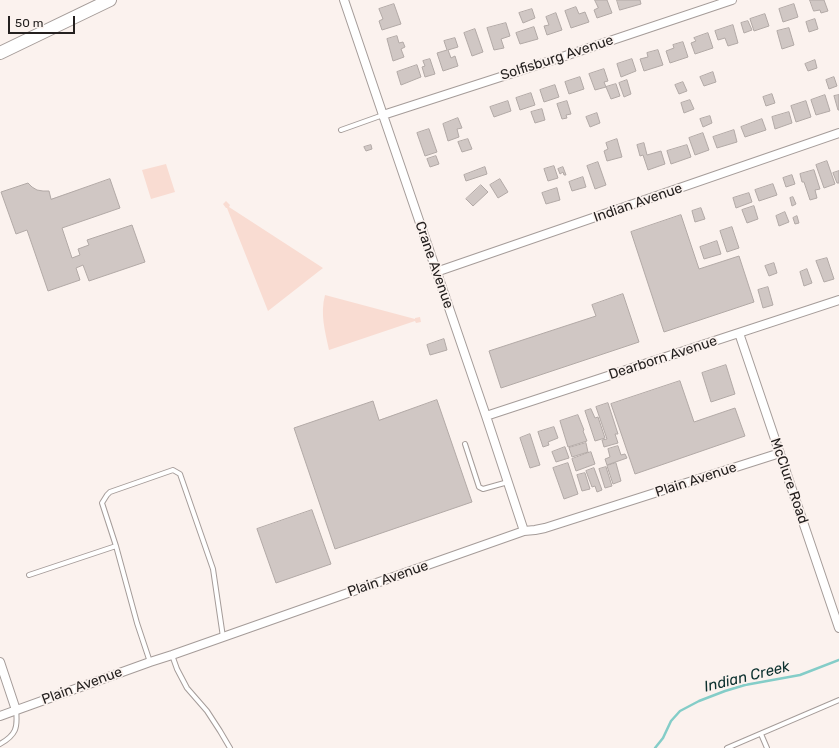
<!DOCTYPE html>
<html>
<head>
<meta charset="utf-8">
<style>
  body { margin:0 }
  #map { position:relative; width:839px; height:748px; overflow:hidden; background:#fbf2ee; font-family:Rubik,sans-serif }
  canvas { display:block }
  .scale { position:absolute; left:8px; top:16px; width:67px; height:18px; box-sizing:border-box; border:2px solid #24201f; border-top:0; padding-left:5px; font-size:12px; line-height:14px; white-space:nowrap; color:#24201f; -webkit-text-stroke:3px #fbf2ee; paint-order:stroke }
</style>
</head>
<body>
<div id="map">
<canvas width="839" height="748"></canvas>
<div class="scale">50 m</div>
</div>
<script>
const context = document.querySelector('canvas').getContext('2d');
context.lineJoin = 'round';
function fillPath(path, color) { context.fillStyle = color; context.fill(path, 'evenodd'); }
function stroke(path, color, width, dash) { context.strokeStyle = color; context.lineWidth = width; context.lineCap = dash ? 'butt' : 'round'; context.setLineDash(dash || []); context.stroke(path); }
function drawText(font, color, halo, rows, align = 'center') {
  context.font = font + ' Rubik,sans-serif'; context.lineWidth = 3.5; context.setLineDash([]); context.textBaseline = 'middle'; context.strokeStyle = halo; context.fillStyle = color; for (const [text, x, y, turn = 0] of rows) {
    context.save(); context.translate(x, y); context.rotate((+turn || 0) * Math.PI / 180); context.textAlign = isNaN(turn) ? turn : align; if (halo) context.strokeText(text, 0, 0); context.fillText(text, 0, 0); context.restore();
  }
}
fillPath(new Path2D(`
  M166,164L175,192L151,199L142,170Z
  M226,201L230,205L229,207L323,268L268,311L227,208H226L223,204Z
  M325,295L415,319V318L420,317L421,322L416,323L415,321L329,350C325,331 320,314 325,295Z`), '#f9dcd2');
stroke(new Path2D(`
  M655,748L663,738L671,721L680,711L699,701L725,691L745,685L800,675L839,660`), '#84cdc8', 2.5);
const building = new Path2D(`
  M595,0H607L612,13L597,18L594,10L598,8Z
  M617,0H640L641,4L620,10Z
  M810,0H824L828,11L821,13L820,10L814,11Z
  M394,4L401,24L382,30L379,21L383,19L379,9Z
  M794,4L798,17L783,22L779,9Z
  M576,7L579,14L585,12L589,22L571,28L565,11Z
  M532,9L535,18L523,23L519,13Z
  M556,13L562,30L547,35L544,26L549,25L546,17Z
  M765,14L769,26L754,31L750,19Z
  M815,19L818,29L809,32L806,22Z
  M748,21L752,30L744,33L741,23Z
  M506,23L510,36L501,39L504,48L494,50L487,28Z
  M733,25L738,43L728,46L725,38L718,40L715,31Z
  M534,27L538,39L520,44L516,33Z
  M789,28L794,45L782,49L777,31Z
  M475,29L483,52L472,56L464,33Z
  M708,33L713,48L695,54L691,43L696,41L694,38Z
  M397,36L399,43L403,42L405,47L401,49L404,57L393,61L387,39Z
  M455,38L458,47L448,50L451,58L455,56L458,66L443,71L437,53L447,50L444,41Z
  M683,42L688,57L670,63L666,51L674,48L673,45Z
  M658,50L663,65L644,71L640,59L648,57L647,53Z
  M430,59L435,74L425,77L422,67L425,66L423,61Z
  M632,59L636,71L621,77L617,64Z
  M815,60L817,68L808,71L805,64Z
  M417,65L421,77L401,85L397,72Z
  M604,69L608,81L604,82L606,87L595,90L589,74Z
  M713,72L716,82L704,86L700,77Z
  M580,77L584,89L569,94L565,82Z
  M834,77L837,86L829,89L826,80Z
  M627,80L631,94L624,97L619,83Z
  M683,82L687,91L679,94L675,85Z
  M616,84L620,96L611,99L606,87Z
  M555,85L559,97L544,102L540,90Z
  M531,93L535,105L520,110L516,98Z
  M772,94L775,103L766,106L763,97Z
  M825,95L830,111L816,115L811,100Z
  M839,95V110H838L834,96Z
  M690,100L694,109L684,113L681,103Z
  M508,101L511,111L494,117L490,107Z
  M567,101L571,114L566,115L567,118L562,119L557,104Z
  M806,101L811,117L796,122L791,106Z
  M542,109L545,120L535,123L531,112Z
  M789,112L792,123L775,129L772,117Z
  M597,113L600,123L590,127L586,117Z
  M710,116L712,123L703,127L700,119Z
  M458,118L462,128L457,129L459,137L448,141L443,124Z
  M762,119L766,130L745,137L741,127Z
  M429,129L437,152L425,156L417,133Z
  M734,130L737,142L717,148L713,137Z
  M703,133L709,150L695,155L689,138Z
  M468,139L472,149L462,152L458,142Z
  M617,139L622,157L607,161L604,151L608,149L606,143Z
  M644,143L647,155L661,151L665,164L648,170L643,155L640,156L637,145Z
  M371,145L372,149L366,151L364,147Z
  M687,145L691,157L671,164L667,151Z
  M436,156L439,164L430,167L427,159Z
  M827,161L835,184L824,188L816,165Z
  M598,162L606,185L595,189L587,166Z
  M554,166L558,178L548,181L544,169Z
  M485,167L487,174L466,181L464,175Z
  M563,167L566,175H564L563,172L560,174L558,169Z
  M814,170L820,189L815,190L817,198L810,200L804,182H802L800,174Z
  M839,171V183H837L833,173Z
  M792,175L795,184L786,187L783,178Z
  M583,177L586,187L572,191L569,182Z
  M110,179L120,208L62,228L72,258L80,255L78,249L89,245L87,240L132,225L145,262L89,281L83,265L76,268L80,280L48,291L27,230L16,234L1,192L28,183L32,187L37,190L43,191H49L51,199Z
  M500,179L508,192L498,198L490,185Z
  M773,184L777,195L759,201L755,190Z
  M481,185L488,192L473,206L466,199Z
  M557,188L560,200L546,204L542,193Z
  M749,193L752,202L736,208L733,198Z
  M793,197L796,204L792,206L790,198Z
  M754,206L758,219L747,223L742,210Z
  M701,208L705,219L695,222L692,211Z
  M785,212L789,222L779,226L776,216Z
  M681,215L699,269L739,256L754,302L664,332L631,232Z
  M797,216L799,223L795,224L793,218Z
  M732,227L739,248L727,252L720,231Z
  M717,241L721,254L704,259L700,247Z
  M827,258L834,279L824,282L816,261Z
  M774,263L777,273L769,276L765,266Z
  M807,269L812,283L804,286L800,272Z
  M768,287L773,305L763,308L758,290Z
  M623,294L639,342L501,388L489,351L596,316L592,305Z
  M444,339L447,350L430,355L427,345Z
  M726,365L735,394L711,402L702,373Z
  M680,381L694,422L735,408L745,436L635,474L611,404Z
  M437,400L472,502L335,549L294,428L373,401L379,420Z
  M608,403L618,434H615L618,443L604,447L602,440L607,439L596,407Z
  M591,409L595,418L598,417L605,438L595,441L585,411Z
  M578,415L584,430L583,431L587,441L568,447L560,421Z
  M554,427L558,438L548,442L549,445L543,447L538,432Z
  M530,434L540,465L530,468L520,438Z
  M586,443L588,452L572,457L569,448Z
  M618,446L621,455L625,454L627,458L607,465L605,459L610,457L608,449Z
  M565,447L569,458L556,462L552,452Z
  M591,452L595,464L576,471L572,459Z
  M568,463L578,494L564,499L553,468Z
  M616,463L621,481L613,484L607,466Z
  M606,467L612,486L605,488L599,469Z
  M594,468L602,490L597,492L595,486L592,487L586,471Z
  M585,473L590,489L582,491L577,475Z
  M312,510L331,564L276,583L257,529Z`);
fillPath(building, '#d0c7c4');
stroke(building, '#b2a9a6', 1);
const lane = new Path2D(`
  M341,130L383,115
  M465,444L479,487L483,489L508,482
  M29,575L116,546
  M172,655L177,669L187,688L207,711L220,731L230,748
  M150,662L137,623L116,546L102,503L107,495L110,492L173,470L180,474L213,569L223,637
  M761,734L767,748
  M0,744C16,735 18,728 16,710
  M727,748L839,700`);
const street = new Path2D(`
  M344,0L383,115L486,416L524,531
  M383,115L553,60L732,0
  M436,272L839,133
  M739,333L839,628
  M486,416L839,300
  M0,662L16,710
  M0,716L150,662L172,655L524,531L535,530L545,528L780,453`);
const secondary = new Path2D(`
  M0,53L110,0`);
stroke(lane, '#a59c99', 6);
stroke(street, '#a59c99', 10);
stroke(secondary, '#a59c99', 14);
stroke(lane, '#fff', 4);
stroke(street, '#fff', 8);
stroke(secondary, '#fff', 12);
drawText('14px', '#24201f', '#fbf2ee', [
  ["Solfisburg Avenue",557,58,-18],
  ["Indian Avenue",638,203,-19],
  ["Crane Avenue",434,265,71],
  ["Dearborn Avenue",663,358,-18],
  ["Plain Avenue",696,480,-18],
  ["McClure Road",789,481,71],
  ["Plain Avenue",388,579,-19],
  ["Plain Avenue",82,686,-20]
]);
drawText('italic 15px', '#0b302e', '#fbf2ee', [
  ["Indian Creek",747,677,-14]
]);
</script>
</body>
</html>
